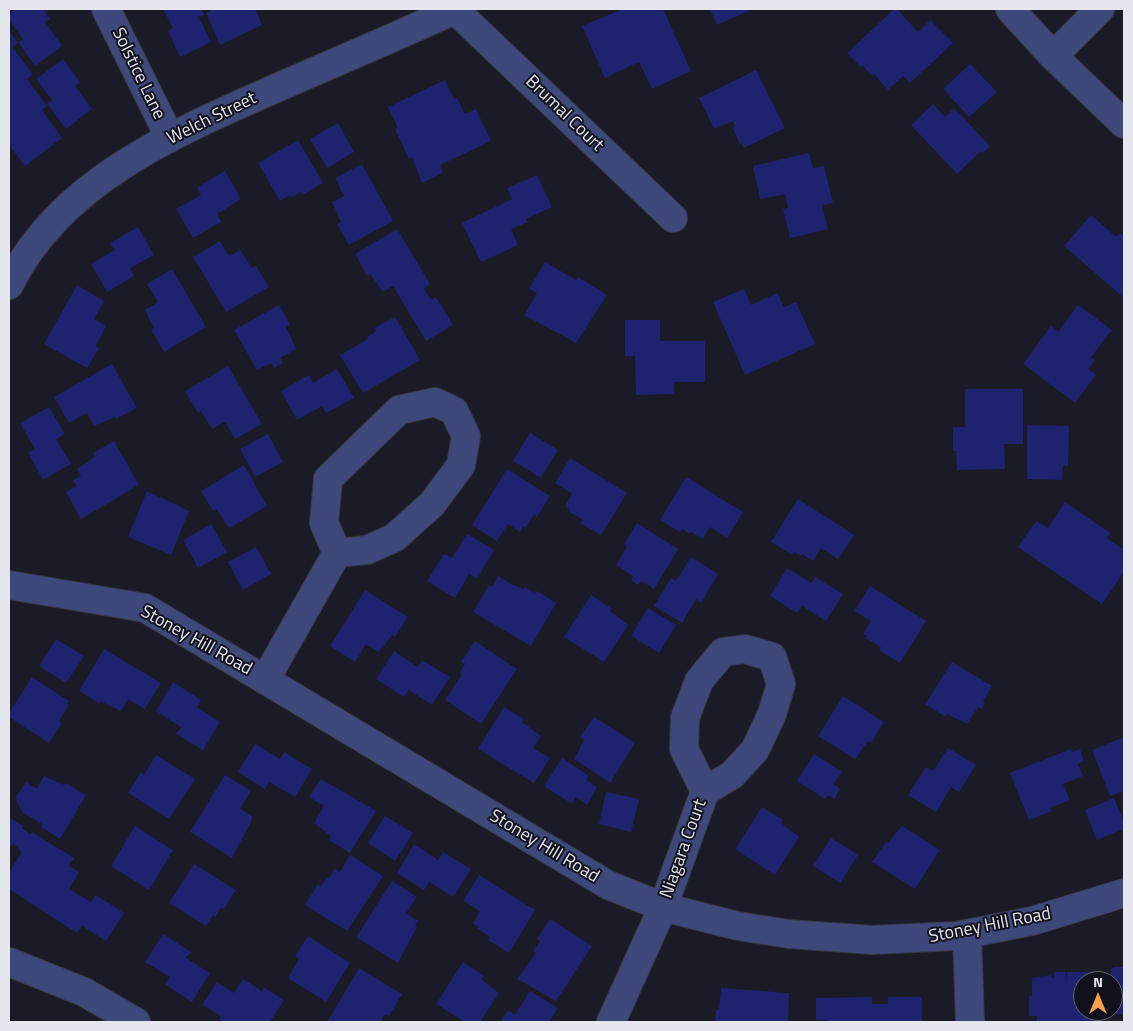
<!DOCTYPE html>
<html>
<head>
<meta charset="utf-8">
<style>
  body { margin:0 }
  #map { position:relative; width:1133px; height:1031px; overflow:hidden; background:#191b26; font-family:"Titillium Web",sans-serif }
  canvas { display:block }
  .frame { position:absolute; inset:0; border:10px solid #e5e7ee; pointer-events:none }
  .north { position:absolute; left:1073px; top:971px; width:50px; height:50px; box-sizing:border-box; background:#10121c; border:1px solid #656770; border-radius:50%; rotate:0deg; font-size:14px; font-weight:700; line-height:20px; text-align:center; color:#e5e7ee }
  .north::after { content:''; display:block; margin:auto; width:18px; height:22px; background:#fc9d54; clip-path:polygon(50% 0,100% 100%,50% 72%,0 100%) }
</style>
</head>
<body>
<div id="map">
<canvas width="1133" height="1031"></canvas>
<div class="frame"></div>
<div class="north">N</div>
</div>
<script>
const context = document.querySelector('canvas').getContext('2d');
context.lineJoin = 'round';
function fillPath(path, color) { context.fillStyle = color; context.fill(path, 'evenodd'); }
function stroke(path, color, width, dash) { context.strokeStyle = color; context.lineWidth = width; context.lineCap = dash ? 'butt' : 'round'; context.setLineDash(dash || []); context.stroke(path); }
function drawText(font, color, halo, rows, align = 'center') {
  context.font = font + ' "Titillium Web",sans-serif'; context.lineWidth = 4; context.setLineDash([]); context.textBaseline = 'middle'; context.strokeStyle = halo; context.fillStyle = color; for (const [text, x, y, turn = 0] of rows) {
    context.save(); context.translate(x, y); context.rotate((+turn || 0) * Math.PI / 180); context.textAlign = isNaN(turn) ? turn : align; if (halo) context.strokeText(text, 0, 0); context.fillText(text, 0, 0); context.restore();
  }
}
fillPath(new Path2D(`
  M15,9H43L50,19L45,22L62,46L35,66L18,42L23,39L9,20V13Z
  M163,9H201L204,15L199,17L211,42L180,57L168,31L173,28Z
  M209,9H255L262,25L220,45L206,13L210,11Z
  M623,9H663L691,71L652,89L639,62L605,78L582,26Z
  M710,9H753L717,25Z
  M894,9H897L918,32L930,20L953,43L910,83L903,76L888,90L874,74L872,76L863,66L861,67L847,53Z
  M9,31L18,43L12,47L33,74L27,79L47,106L42,110L62,138L25,166L9,145Z
  M63,59L80,82L75,86L92,109L66,129L47,104L52,100L36,79Z
  M970,64L997,92L969,117L943,89Z
  M756,70L785,128L744,148L742,143L740,145L733,128L735,126L733,121L714,129L699,98Z
  M445,80L454,99L457,98L465,114L476,109L491,141L440,165L443,173L422,183L412,157L409,159L395,129L398,128L388,107Z
  M933,104L945,117L954,108L990,146L983,153L981,151L957,174L911,125Z
  M338,123L354,152L327,168L310,139Z
  M298,140L323,183L302,195L301,192L291,198L290,195L280,201L258,163Z
  M809,153L813,168L824,166L833,203L822,205L828,229L790,238L783,209L788,208L785,194L760,199L753,166Z
  M362,164L393,221L349,245L337,224L341,222L332,202L344,196L335,178Z
  M225,171L241,199L217,214L221,222L193,238L176,209L201,195L197,187Z
  M537,175L552,207L526,219L528,222L511,229L518,245L481,262L462,223L512,199L507,188Z
  M1091,215L1116,237L1120,233L1124,236V298L1064,246Z
  M138,227L154,255L130,268L134,276L107,292L91,264L115,250L110,243Z
  M397,229L430,284L424,289L431,300L436,297L453,325L426,341L393,286L383,292L370,274L367,276L355,254Z
  M220,241L229,256L240,250L252,268L256,266L269,287L226,312L193,257Z
  M545,262L576,280L578,277L607,295L576,343L524,315L537,293L529,289Z
  M172,269L206,327L164,352L151,330L154,328L145,310L158,302L147,284Z
  M77,285L104,301L94,319L106,326L96,346L99,348L87,368L44,344Z
  M744,289L751,305L777,293L784,307L796,302L815,344L745,375L713,302Z
  M279,305L290,325L286,327L296,349L280,358L283,363L274,368L271,363L257,370L234,330Z
  M1078,305L1112,330L1091,357L1095,360L1088,369L1096,375L1075,403L1023,364L1051,326L1058,332Z
  M395,317L420,360L363,393L340,355L368,339L367,337L376,331L374,328Z
  M625,320H660V341H705V382H674V394L636,395L635,356H625Z
  M112,364L137,408L116,419L115,417L94,426L87,413L69,423L54,397Z
  M228,366L262,424L235,439L225,422L212,429L201,411L198,413L185,391Z
  M337,369L354,398L326,413L322,406L297,420L281,391L309,375L313,383Z
  M965,389H1023V444H1004L1005,469L957,470L956,451H953V427H965Z
  M49,407L65,434L56,439L71,464L43,480L28,453L35,449L20,423Z
  M1027,425L1069,426L1068,466H1063L1062,480L1027,479Z
  M530,433L558,450L541,478L513,461Z
  M268,434L283,462L255,477L240,449Z
  M114,441L139,485L81,519L66,492L76,486L73,480L81,476L77,469L95,457L93,453Z
  M570,458L627,493L601,535L580,523L582,519L568,511L569,509L565,506L572,494L555,483Z
  M244,465L267,506L229,528L216,509L213,511L201,491Z
  M507,469L550,496L537,517L534,514L526,528L523,526L520,532L508,524L497,541L472,525Z
  M686,477L743,512L727,538L710,527L703,539L691,532L690,534L682,529L680,532L660,520Z
  M147,491L189,511L171,555L128,537Z
  M798,499L854,535L838,559L821,548L813,561L802,554L801,556L794,552L792,555L771,542Z
  M1065,502L1110,533L1107,538L1124,550V572L1102,604L1018,547L1036,521L1048,528Z
  M637,523L678,549L654,589L641,581L638,585L631,580L633,576L616,565L627,547L624,544Z
  M211,524L227,552L198,568L183,540Z
  M467,534L494,550L477,579L469,574L455,598L427,581L444,554L452,558Z
  M256,547L271,574L243,590L228,562Z
  M691,557L718,574L701,603L696,599L682,623L654,606L671,578L676,581Z
  M787,568L811,583L815,577L843,594L826,621L802,606L797,613L770,596Z
  M498,576L513,585L524,589L525,587L535,593L537,591L556,603L531,646L473,612L489,585L492,587Z
  M870,586L926,621L900,663L879,650L881,647L865,638L867,636L863,634L871,621L854,611Z
  M365,590L408,617L395,637L392,635L382,649L381,648L378,652L366,644L355,662L330,646Z
  M591,595L612,609L610,611L628,625L604,662L564,637Z
  M648,608L676,625L659,653L631,636Z
  M56,639L84,656L66,683L39,666Z
  M475,641L517,669L481,724L445,700L462,674L460,672L465,664L461,662Z
  M104,649L161,683L145,709L128,699L121,711L100,701L99,703L79,691Z
  M394,651L418,667L422,660L450,677L432,705L409,690L404,697L376,679Z
  M952,662L992,686L983,701L985,703L982,709L978,707L967,724L947,714L946,717L925,704Z
  M32,677L69,701L67,704L69,705L59,721L62,723L49,743L9,717V713Z
  M173,682L201,700L197,707L220,722L203,750L176,734L181,727L156,711Z
  M843,696L884,722L871,743L868,741L855,759L818,736Z
  M504,707L524,719L522,722L541,736L533,748L550,758L534,783L478,749Z
  M594,717L635,743L610,783L574,759L584,740L580,737Z
  M1124,737V791L1110,796L1092,750Z
  M255,744L280,759L284,752L312,769L295,797L269,782L265,789L238,772Z
  M948,748L976,765L959,792L951,787L936,812L908,795L926,767L933,771Z
  M1071,749L1072,752L1080,749L1084,761L1078,764L1083,776L1063,784L1070,800L1050,808L1052,811L1029,820L1010,773Z
  M814,754L842,772L833,784L840,789L834,799L828,795L825,799L797,781Z
  M156,755L195,779L169,819L128,793L141,772L144,775Z
  M562,758L589,776L586,780L597,787L587,805L576,797L572,804L544,786Z
  M225,775L251,791L240,809L252,816L251,822L232,858L190,832Z
  M44,776L64,785L66,783L86,795L60,839L41,827L42,824L22,812L15,798L26,782L37,789Z
  M321,779L376,811L350,853L329,840L331,836L314,823L324,806L309,797Z
  M606,792L639,799L631,832L599,824Z
  M1114,798L1124,822V829L1097,840L1085,810Z
  M762,807L783,820L781,823L799,837L775,875L735,849Z
  M385,816L413,833L395,861L368,843Z
  M9,817L23,826L22,828L30,834L32,832L74,858L69,866L79,872L69,889L91,902L96,895L124,913L106,941L82,926L77,933L9,889V872L22,852L13,843L9,850Z
  M135,826L173,850L149,890L111,866Z
  M902,826L940,850L915,889L872,862L886,842L888,843Z
  M831,838L858,855L840,883L813,866Z
  M414,844L438,860L443,852L471,869L453,897L429,882L424,890L397,873Z
  M350,855L383,876L347,931L305,905L318,884L321,886L327,877L329,878L335,868L340,872Z
  M194,864L236,890L224,909L221,908L215,917L213,915L206,926L169,903Z
  M479,875L535,910L509,953L488,940L490,937L477,928L478,926L473,923L480,911L463,901Z
  M392,881L417,897L406,913L418,921L415,926L417,927L398,963L356,937Z
  M550,919L592,946L556,1001L517,979L536,953L533,951L540,941L537,939Z
  M163,934L191,952L186,958L210,973L192,1002L165,984L170,977L145,962Z
  M308,936L350,963L326,1002L288,978L299,959L295,956Z
  M463,962L484,976L481,979L499,993L480,1022H465L436,1004Z
  M1114,967H1124V1014H1114L1113,981H1111V969Z
  M359,968L402,994L389,1016L385,1014L381,1021L327,1022Z
  M1054,972H1066V982L1067,972H1101V981H1083V1011H1093V1022H1037V1016H1029V996H1032V978L1051,975V978H1054Z
  M243,979L262,991L263,987L284,1000L270,1022H224L219,1019L221,1016L202,1005L217,982L234,993Z
  M721,988L789,993L788,1022H715L716,1010H719Z
  M530,991L558,1008L549,1022H500L508,1010L515,1015Z
  M872,997V1004H888V997H922V1022H827V1020H816V998Z`), '#1f226f');
const minor = new Path2D(`
  M106,9L170,138
  M1010,9L1053,56L1124,124
  M455,10L673,218
  M1053,56L1100,9
  M9,285C62,177 184,129 288,83C344,59 401,34 457,9
  M9,585L145,608L608,885L663,907L738,926L789,934L872,940L956,936L1032,921L1124,893
  M265,680L337,553L367,550L394,538L432,504L461,465L466,436L454,411L435,402L399,410L328,479L324,523L337,553
  M967,934L970,1022
  M9,962L84,992L136,1022
  M611,1022L663,907L705,791L732,775L755,750L772,714L781,684L772,657L745,649L723,652L699,681L685,718L684,749L705,791`);
stroke(minor, '#363842', 30);
stroke(minor, '#3f487b', 28);
drawText('18px', '#e5e7ee', '#10121c', [
  ["Solstice Lane",138,74,64],
  ["Brumal Court",564,114,44],
  ["Welch Street",212,119,-26],
  ["Stoney Hill Road",196,641,29],
  ["Stoney Hill Road",544,847,31],
  ["Niagara Court",684,849,-70],
  ["Stoney Hill Road",990,926,-11]
]);
</script>
</body>
</html>
